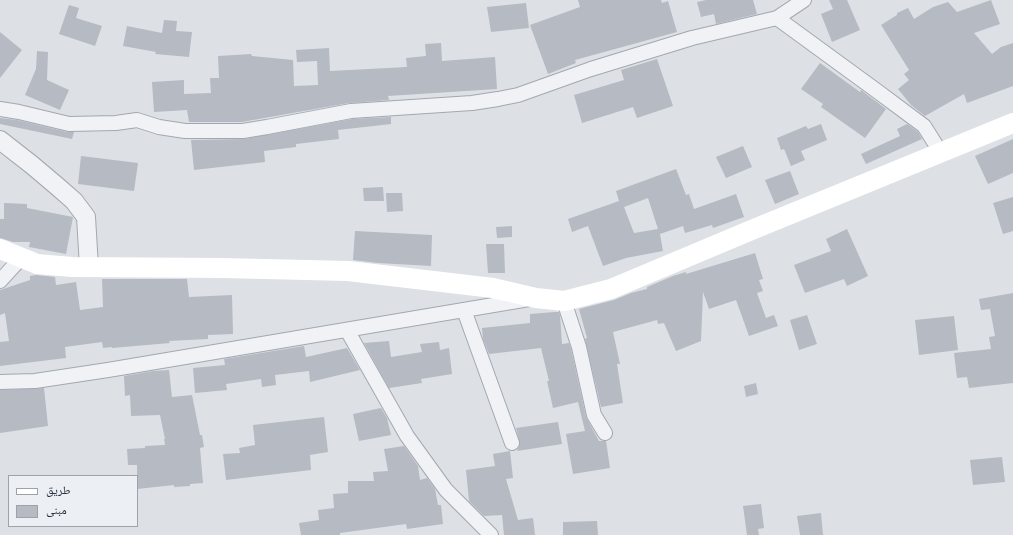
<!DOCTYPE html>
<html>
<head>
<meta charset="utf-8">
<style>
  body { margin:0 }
  #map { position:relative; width:1013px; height:535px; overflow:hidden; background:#dde1e6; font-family:Mulish,"Noto Naskh Arabic",sans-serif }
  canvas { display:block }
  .legend { position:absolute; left:8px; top:475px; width:130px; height:52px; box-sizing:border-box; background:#ecf0f4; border:1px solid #9ea3aa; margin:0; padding:5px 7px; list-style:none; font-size:12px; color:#282f3c }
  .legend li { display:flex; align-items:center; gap:8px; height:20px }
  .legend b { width:20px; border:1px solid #9ea3aa }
</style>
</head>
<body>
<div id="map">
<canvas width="1013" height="535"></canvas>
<ul class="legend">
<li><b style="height:5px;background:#fff"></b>طريق</li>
<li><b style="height:11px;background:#b5bac3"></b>مبنى</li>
</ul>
</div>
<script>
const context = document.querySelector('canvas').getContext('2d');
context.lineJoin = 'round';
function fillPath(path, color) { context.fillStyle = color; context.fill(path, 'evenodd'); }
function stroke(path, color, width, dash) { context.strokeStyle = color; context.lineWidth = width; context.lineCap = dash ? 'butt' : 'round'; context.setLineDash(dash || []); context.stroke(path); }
fillPath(new Path2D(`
  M578,0H661L662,3L668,1L677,32L575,60L576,63L548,74L530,25L580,7Z
  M706,0H753L757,14L716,24L714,14L701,17L697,2Z
  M829,0H847L860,30L832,42L821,14L833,9Z
  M991,0L1000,24L974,33L992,54L1001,47L1013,43V86L967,103L964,94L925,116L911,105L898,89L909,80L904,74L909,70L881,25L897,15V13L908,8L914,19L933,7L948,2L957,12Z
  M526,3L529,28L491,32L487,7Z
  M69,5L79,8L76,18L102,26L95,46L59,34Z
  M164,20L177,21L176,31L192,32L189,57L155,54L156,52L123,46L127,26L162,33Z
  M0,32L22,50L0,78Z
  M441,43L442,61L495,57L497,89L388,96L389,100L349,103L242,122H189L187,110L154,112L152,82L184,80V94L211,93L210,78H219L218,56L251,54L252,56L293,60L294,86L318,85L317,61L297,62L296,50L329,48L330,71L407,67L406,58L426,56L425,44Z
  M37,51L48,52L47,80L69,90L60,110L25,95L36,69Z
  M657,59L673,106L637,118L633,107L582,123L574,95L624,80L621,70Z
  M820,63L860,92L861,90L886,109L865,138L821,107L823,104L801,89Z
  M391,117V124L338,130L339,139L296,144V147L264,151L265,162L194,170L191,140L244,139L352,119Z
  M0,118L17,120L67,132H74L72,139L0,124Z
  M821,124L827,140L801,151L805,160L791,166L784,149L781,150L777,138L806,126L808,129Z
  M907,124L918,132L922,139L866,164L861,154L900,136L897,129Z
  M1013,139V173L988,184L975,156Z
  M743,146L752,167L726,178L716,157Z
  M81,156L138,163L134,191L78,184Z
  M676,169L686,195L689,194L694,209L736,194L744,217L713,228L712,225L685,233L683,226L660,234L663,251L626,258L603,266L588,226L572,232L568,219L619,201L616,191ZM648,198L658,229L634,233L624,207Z
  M790,171L799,194L775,204L765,180Z
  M383,187L384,201H364L363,188Z
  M386,193H402L403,211L387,212Z
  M1013,197V231L1003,234L993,203Z
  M4,203L27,204V208L73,217L66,254L29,247L30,242H13L0,238V219H4Z
  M512,226V237L497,238L496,227Z
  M847,229L868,276L847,286L844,279L805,293L794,265L831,251L826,239Z
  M355,231L432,235L431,266L378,263L353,260Z
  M486,244H504L505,273H488Z
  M755,253L763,279L759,280L763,291L757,293L766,318L774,315L778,326L749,336L736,300L709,309L703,292L701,341L676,351L664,323L658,324L657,320L613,332L620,364H617L623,403L601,407L585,339L587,338L579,309L614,300L631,293L647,289V287L673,276L686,272V274Z
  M36,275L55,277L56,285L76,282L80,310L103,307L102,279H187L189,297L232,295L233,334L208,335V339L169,341L170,343L112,348V347L103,348L102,342L65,347L66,358L0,366V342L9,341L5,313L0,315V290L30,280V276Z
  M1013,293V383L969,388L967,377L957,378L954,353L991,349L989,337L995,336L990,309L981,310L979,299Z
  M555,312H559L560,315L562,344L569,343L571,349L586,417L599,441H606L610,468L573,474L566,434L585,431L578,402L553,408L547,381H549L541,348L489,354L483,339L482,328L530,323V314Z
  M807,315L817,344L799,350L790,320Z
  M954,316L958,350L919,355L915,320Z
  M389,341L391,357L422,352L420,344L439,342L440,350L449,348L452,374L421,379L422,383L389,388L364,343Z
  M304,346L306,357L347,348L360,370L310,382L309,371L275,375L276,385L262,387L261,379L226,384L227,390L195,393L193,368L225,365L224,359Z
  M169,370L172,397L192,395L200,435H202L204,447L200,448L203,483L190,484V486L174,487V485L137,489V465H128L127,449L145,448V446L165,445L164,439H165L160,415L131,416L130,395L125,396L124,376L153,371Z
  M756,383L758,394L746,397L744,386Z
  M44,388L48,426L0,433V390Z
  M381,408L387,418L391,435L359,441L353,414Z
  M324,417L328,452L310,455L311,470L226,480L223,454L240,453L239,448L255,445L253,425Z
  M558,422L562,444L517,451L520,444L516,428Z
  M404,446L418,466L420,480L427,478L435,489L438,505H441L443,524L407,529L406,524L340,533V535H301L299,523L319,520L318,510L334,508L333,494L348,493V481H374L373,472L388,471L384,449Z
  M510,451L513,478L506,479L518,520L533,518L535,535H504L502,515L484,516L469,501L466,470L495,466L493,454Z
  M1002,457L1005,482L973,485L970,460Z
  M761,504L764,528L758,529L759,535H747L743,506Z
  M821,513L823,535H800L797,516Z
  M597,521L598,535H563V522Z`), '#b5bac3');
const minor = new Path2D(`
  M804,0L777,18L877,91L924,126L941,153
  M0,109L19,112L69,124L116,123L137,120L159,127L185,131H243L267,127L351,111L472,103L498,99L518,95L591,69L692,38L777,18
  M0,281L21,258
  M564,301L579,347L594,415L605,433
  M464,310L512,443
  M347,330L407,436L446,490L491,535
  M0,382L35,381L108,370L529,299`);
const tertiary = new Path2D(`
  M0,140L32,165L58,187L74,201L86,217L89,267`);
stroke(minor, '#a3a8b0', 16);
stroke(tertiary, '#a3a8b0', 20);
stroke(minor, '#f0f2f5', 14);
stroke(tertiary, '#f0f2f5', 18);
stroke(new Path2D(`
  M0,249L37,264L72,267L223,268L348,271L493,288L536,298L564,301L611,289L754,229L1013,123`), '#fff', 20);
</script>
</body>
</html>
